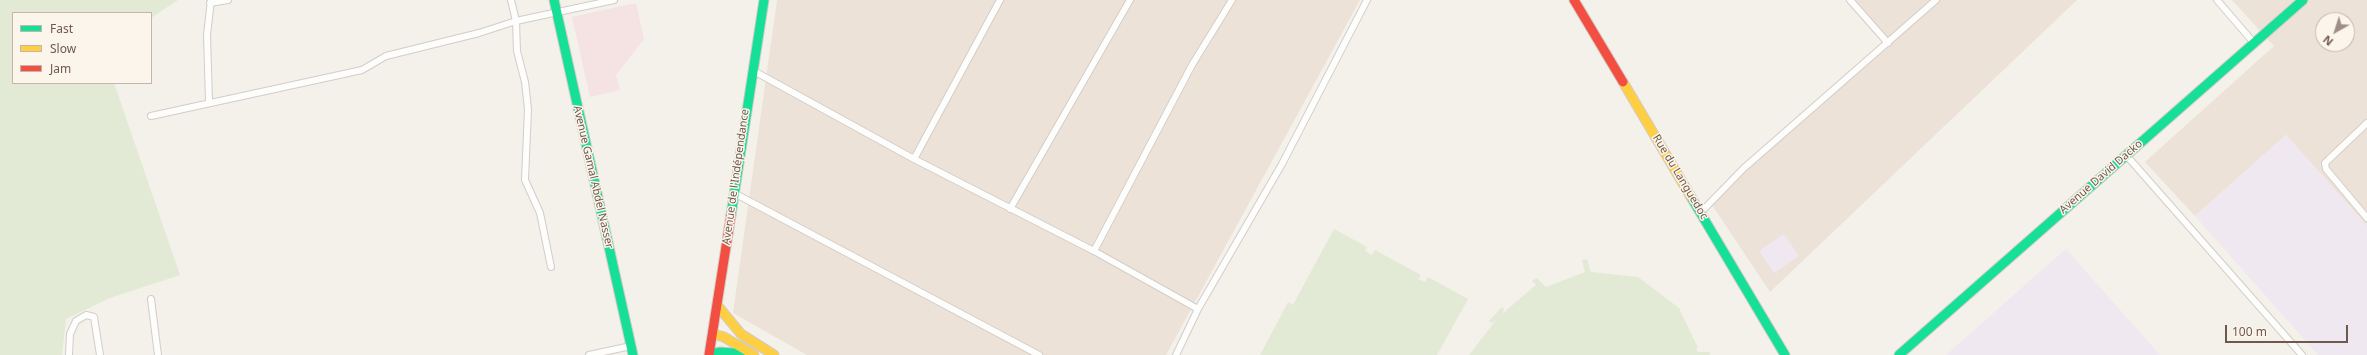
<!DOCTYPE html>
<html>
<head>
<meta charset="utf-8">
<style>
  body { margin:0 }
  #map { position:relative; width:2367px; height:355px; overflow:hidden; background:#f4f0ea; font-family:"Noto Sans",sans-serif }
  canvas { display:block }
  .legend { position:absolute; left:12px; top:12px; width:140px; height:72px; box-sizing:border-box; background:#fcf5eb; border:1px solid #c4b6ac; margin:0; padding:5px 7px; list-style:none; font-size:12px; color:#6f584d }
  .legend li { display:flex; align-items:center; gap:8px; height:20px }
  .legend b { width:20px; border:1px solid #c4b6ac }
  .north { position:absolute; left:2315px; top:12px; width:40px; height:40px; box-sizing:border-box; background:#fcf5eb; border:1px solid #c4b6ac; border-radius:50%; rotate:219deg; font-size:11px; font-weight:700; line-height:16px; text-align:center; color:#6f584d }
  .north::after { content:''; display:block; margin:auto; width:14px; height:18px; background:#9e8d84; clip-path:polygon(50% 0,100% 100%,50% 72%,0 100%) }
  .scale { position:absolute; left:2225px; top:325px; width:123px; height:18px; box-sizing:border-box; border:2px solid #6f584d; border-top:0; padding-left:5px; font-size:12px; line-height:14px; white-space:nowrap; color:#6f584d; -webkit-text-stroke:3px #fcf5eb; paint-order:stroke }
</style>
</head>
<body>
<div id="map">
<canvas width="2367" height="355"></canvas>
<ul class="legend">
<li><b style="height:5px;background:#16e098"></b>Fast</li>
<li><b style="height:5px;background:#ffcf43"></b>Slow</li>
<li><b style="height:5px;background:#f24e42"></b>Jam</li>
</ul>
<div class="north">N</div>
<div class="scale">100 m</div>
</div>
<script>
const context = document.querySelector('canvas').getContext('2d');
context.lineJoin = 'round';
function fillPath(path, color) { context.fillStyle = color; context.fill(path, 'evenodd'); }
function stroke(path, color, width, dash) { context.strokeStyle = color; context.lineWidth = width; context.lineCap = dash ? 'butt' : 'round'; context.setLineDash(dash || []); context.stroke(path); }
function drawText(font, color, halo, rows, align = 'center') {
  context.font = font + ' "Noto Sans",sans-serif'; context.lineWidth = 3; context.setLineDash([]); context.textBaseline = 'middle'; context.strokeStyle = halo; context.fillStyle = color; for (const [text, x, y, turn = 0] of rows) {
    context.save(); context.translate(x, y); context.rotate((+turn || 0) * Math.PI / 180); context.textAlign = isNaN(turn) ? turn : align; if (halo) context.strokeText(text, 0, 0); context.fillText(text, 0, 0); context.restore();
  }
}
fillPath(new Path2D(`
  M777,0H1360L1166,355H807L733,313Z
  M1853,0H2077L1770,292L1708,199L1889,41Z
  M2232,0H2367V226L2286,135L2195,216L2145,162L2274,46ZM2323,20H2347V44H2323Z`), '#ede2d8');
fillPath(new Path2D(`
  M2286,135L2367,226V355H2318L2195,216Z
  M1784,234L1799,256L1774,273L1759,251Z
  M2066,249L2160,355H1946L2043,269Z`), '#f0e8f0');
fillPath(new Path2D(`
  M636,3L644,39L616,75L620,90L590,97L572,17Z`), '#f5e3e3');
fillPath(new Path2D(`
  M0,0H178L151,18V13H13V83H114L180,275L110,298L66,319L62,355H0Z
  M1334,229L1367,247L1365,251L1372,255L1375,250L1421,275L1418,279L1425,282L1428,277L1468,299L1437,355H1260L1288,302L1293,305Z
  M1587,259L1591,272L1638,277L1679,308L1698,348L1696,349L1698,352H1709L1710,355H1469L1496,320L1492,323L1489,321L1502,307L1504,309L1503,313L1536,285L1532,281L1537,278L1546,287L1585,272L1582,260Z`), '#e2ead6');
const street = new Path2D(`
  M511,0L516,21L517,51L525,82L528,109L525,180L540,213L551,267
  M1850,0L1888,43
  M2217,0L2254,43
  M210,3L228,0
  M752,70L914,159L1094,251L1198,309
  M209,102L207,35L211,0
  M151,116L362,70L386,56L479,33L516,21L614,0
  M2367,123L2325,163L2326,169L2367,218
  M2126,155L2302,355
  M914,159L1000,0
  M734,193L1039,355
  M1010,209L1130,0
  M1701,212L1744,168L1936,0
  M1094,251L1192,65L1232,0
  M151,299L158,355
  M69,355L70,334L76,321L86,315L94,317L100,355
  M589,355L631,346
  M1176,355L1198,309L1282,164L1367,0`);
const fast = new Path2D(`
  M554,0L633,355
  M1691,197L1785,355
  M731,215L764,0
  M710,354L720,352L749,354
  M1899,355L2303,0`);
const slow = new Path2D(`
  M1623,82L1691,197
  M717,305L741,334L774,355
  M713,334L724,337L754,355`);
const jam = new Path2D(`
  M1574,0L1623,82
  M709,355L731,215`);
stroke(street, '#d3cdc8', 8);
stroke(fast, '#d3ccc6', 11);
stroke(slow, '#d3ccc6', 11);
stroke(jam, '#d3ccc6', 11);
stroke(street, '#fdfdfc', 6);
stroke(fast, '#16e098', 9);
stroke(slow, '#ffcf43', 9);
stroke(jam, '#f24e42', 9);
drawText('11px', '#6f584d', '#fcf5eb', [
  ["Avenue Gamal Abdel Nasser",593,177,77],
  ["Avenue de l'Indépendance",736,177,-82],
  ["Rue du Languedoc",1680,177,59],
  ["Avenue David Dacko",2101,177,-41]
]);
</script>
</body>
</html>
